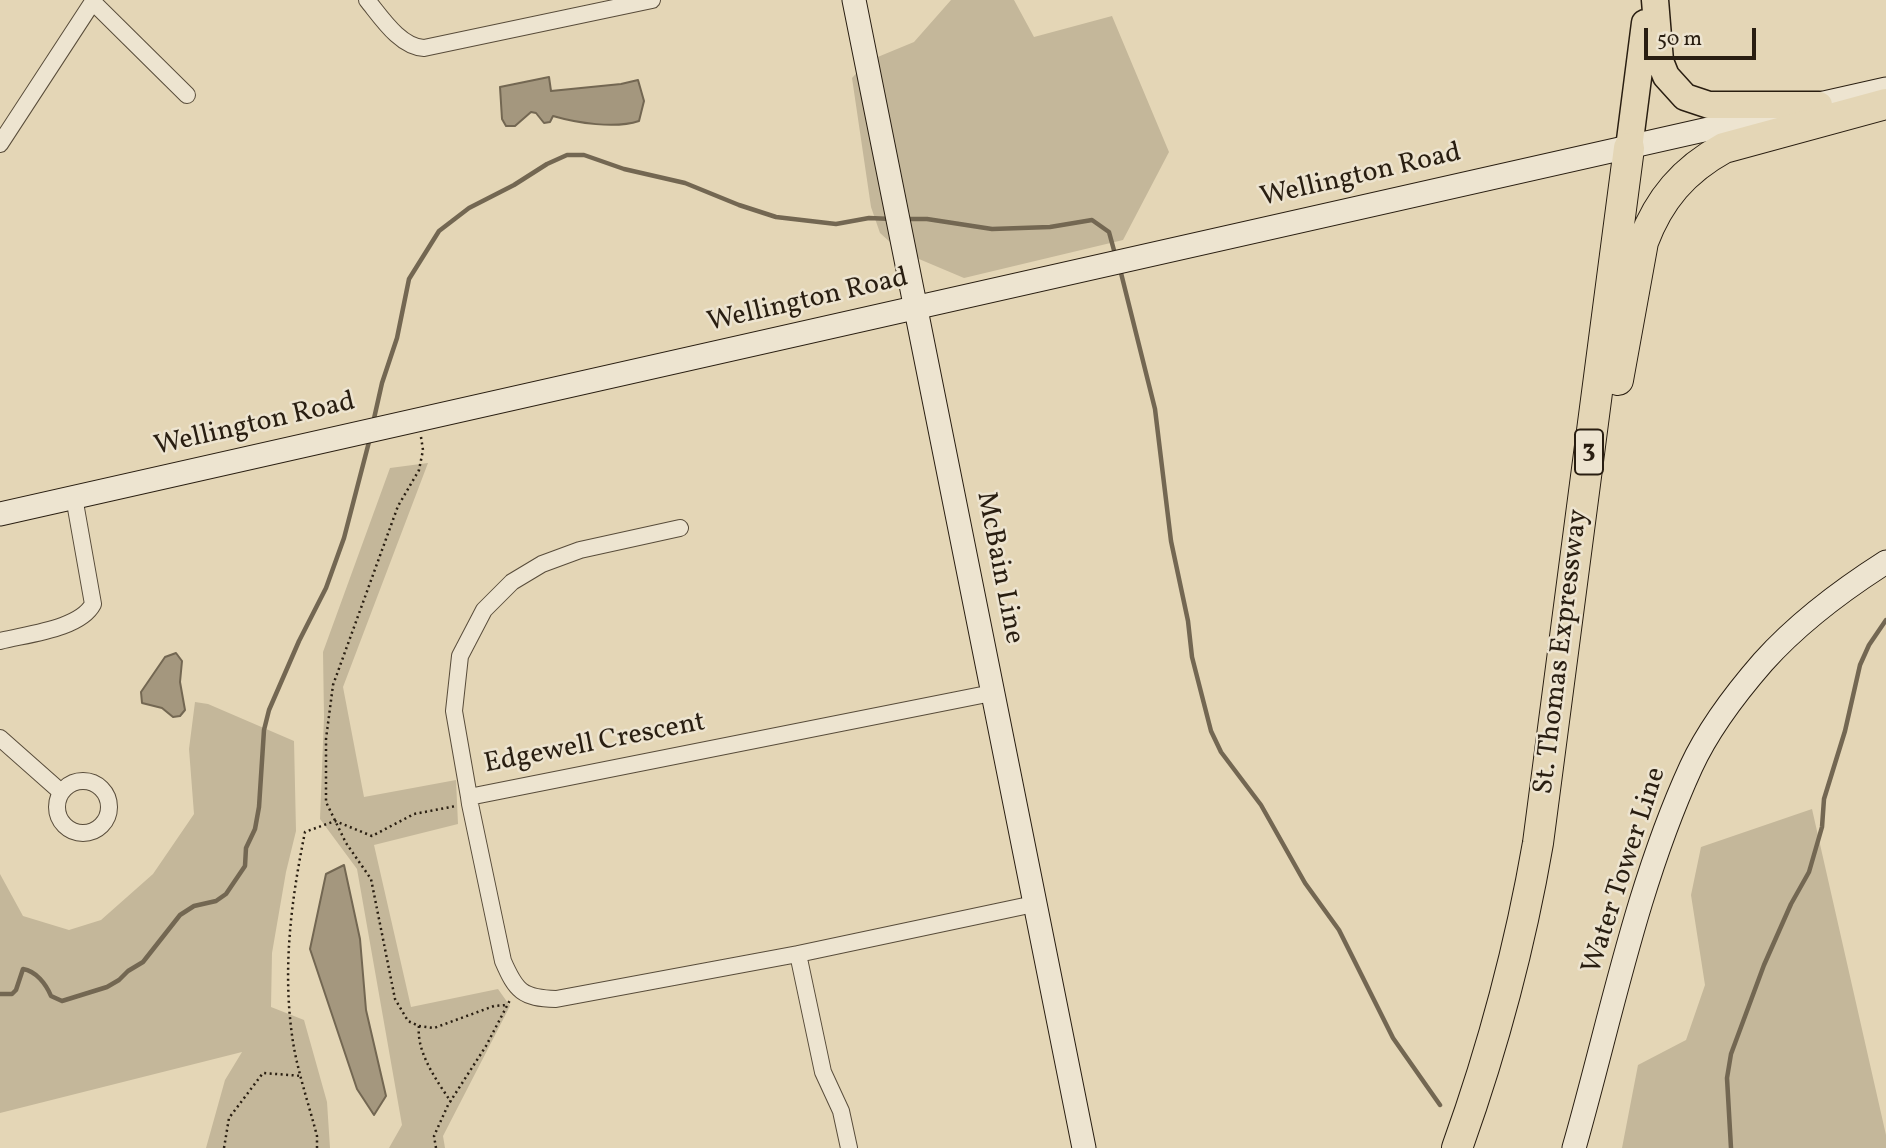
<!DOCTYPE html>
<html>
<head>
<meta charset="utf-8">
<style>
  body { margin:0 }
  #map { position:relative; width:1886px; height:1148px; overflow:hidden; background:#e4d6b6; font-family:Vollkorn,serif }
  canvas { display:block }
  .scale { position:absolute; left:1644px; top:28px; width:112px; height:32px; box-sizing:border-box; border:4px solid #291e11; border-top:0; padding-left:9px; font-size:21px; line-height:24px; white-space:nowrap; color:#291e11; -webkit-text-stroke:5px #ede4d0; paint-order:stroke }
</style>
</head>
<body>
<div id="map">
<canvas width="1886" height="1148"></canvas>
<div class="scale">50 m</div>
</div>
<script>
const context = document.querySelector('canvas').getContext('2d');
context.lineJoin = 'round';
function fillPath(path, color) { context.fillStyle = color; context.fill(path, 'evenodd'); }
function stroke(path, color, width, dash) { context.strokeStyle = color; context.lineWidth = width; context.lineCap = dash ? 'butt' : 'round'; context.setLineDash(dash || []); context.stroke(path); }
function drawText(font, color, halo, rows, align = 'center') {
  context.font = font + ' Vollkorn,serif'; context.lineWidth = 5; context.setLineDash([]); context.textBaseline = 'middle'; context.strokeStyle = halo; context.fillStyle = color; for (const [text, x, y, turn = 0] of rows) {
    context.save(); context.translate(x, y); context.rotate((+turn || 0) * Math.PI / 180); context.textAlign = isNaN(turn) ? turn : align; if (halo) context.strokeText(text, 0, 0); context.fillText(text, 0, 0); context.restore();
  }
}
fillPath(new Path2D(`
  M951,0H1014L1034,37L1112,16L1169,152L1123,240L964,278L900,251L880,233L871,207L852,78L868,61L914,42Z
  M428,463L343,687L364,797L456,780L458,824L374,845L411,1007L498,989L510,1006L443,1136L445,1148H389L402,1125L357,869L320,819L324,717L323,652L390,468Z
  M195,702L208,704L294,741L296,831L286,872L272,953L271,1007L304,1020L327,1102L330,1148H206L225,1080L242,1052L0,1113V874L23,916L69,930L101,920L153,874L194,814L189,749Z
  M1812,809L1886,1135V1148H1622L1638,1065L1686,1040L1705,985L1691,895L1701,847Z`), '#c4b79a');
const water = new Path2D(`
  M549,77L551,91L621,84L638,80L644,101L639,121C615,129 577,123 553,116L550,122L544,123L536,113L531,112L515,126H506L502,119L500,87Z
  M176,653L182,661L180,682L185,710L180,716L173,717L162,708L142,703L141,692L165,657Z
  M344,865L360,939L366,1010L386,1096L374,1115L357,1089L310,949L326,874Z`);
fillPath(water, '#a4977e');
stroke(water, '#736752', 2);
stroke(new Path2D(`
  M904,219H927L992,229L1050,227L1092,220L1109,232L1115,254
  M1120,269L1155,409L1171,541L1188,621L1192,657L1211,731L1221,752L1261,805L1305,883L1339,930L1393,1038L1440,1105
  M373,423L382,383L397,338L409,279L439,231L469,208L514,185L547,164L567,155H584L624,169L685,183L739,205L776,217L836,224L869,218L892,219
  M0,994H12L16,990L23,969C36,971 46,984 51,996L62,1001L107,987L119,980L128,971L143,962L180,915L194,906L216,901L226,894L245,866L246,848L255,829L259,807L264,730L269,710L299,641L326,588L344,538L370,438
  M1731,1148L1727,1078L1731,1054L1764,965L1791,904L1809,872L1822,827L1824,799L1845,731L1860,665L1869,645L1886,620`), '#736752', 4.5);
const street = new Path2D(`
  M367,0C381,17 400,47 424,48L652,0
  M93,2L187,95
  M0,144L94,0
  M0,641C27,634 80,629 93,604L74,497
  M992,693L469,797L470,804L503,961C516,991 522,998 556,999L798,954L1034,904
  M0,738L61,792
  M57 807a26 26 0 1 1 52 0a26 26 0 1 1-52 0Z
  M469,797L454,711L460,656L484,610L512,582L542,564L580,550L680,528
  M798,954L823,1072L841,1111L849,1148`);
const secondary = new Path2D(`
  M854,0L1084,1148
  M0,514L1886,89
  M1574,1148C1610,1022 1636,887 1691,767C1708,730 1736,693 1763,662C1798,623 1842,590 1886,562`);
const primary = new Path2D(`
  M1655,0L1660,61L1666,76L1685,97L1709,105H1819
  M1629,148L1645,23`);
const highway = new Path2D(`
  M1618,380L1643,242C1659,199 1684,170 1724,148L1886,104
  M1457,1148C1493,1048 1520,947 1538,843L1629,148`);
stroke(street, '#584c3a', 18);
stroke(secondary, '#291e11', 25);
stroke(primary, '#291e11', 29);
stroke(highway, '#291e11', 32);
stroke(new Path2D(`
  M421,437L423,450L419,470L398,506L333,685L326,739V802L346,843L371,879L395,999L408,1021L419,1026L434,1028L494,1006L507,1005
  M419,1026C416,1052 437,1081 451,1102
  M224,1148L229,1118L263,1073L302,1076
  M317,1148V1136C309,1105 298,1073 293,1042C282,971 291,901 305,832L335,821L372,836L414,814L456,806
  M436,1148L434,1136L448,1105L486,1046L510,1000`), '#291e11', 2.5, [2, 3.5]);
stroke(street, '#ede4d0', 16);
stroke(secondary, '#ede4d0', 23);
stroke(primary, '#e4d6b6', 26);
stroke(highway, '#e4d6b6', 30);
for (const [x, y, w] of [
  [1589,452,28]
]) { const box = new Path2D(); box.roundRect(x - w / 2, y - 22.5, w, 45, 5); context.fillStyle = '#ede4d0'; context.fill(box); stroke(box, '#291e11', 2); }
drawText('bold 26px', '#291e11', null, [
  ["3",1589,452]
]);
drawText('28px', '#291e11', '#ede4d0', [
  ["Wellington Road",1361,177,-13],
  ["Wellington Road",808,302,-13],
  ["Wellington Road",255,426,-13],
  ["McBain Line",998,568,79],
  ["St. Thomas Expressway",1563,652,-83],
  ["Edgewell Crescent",595,745,-11],
  ["Water Tower Line",1626,871,-72]
]);
</script>
</body>
</html>
